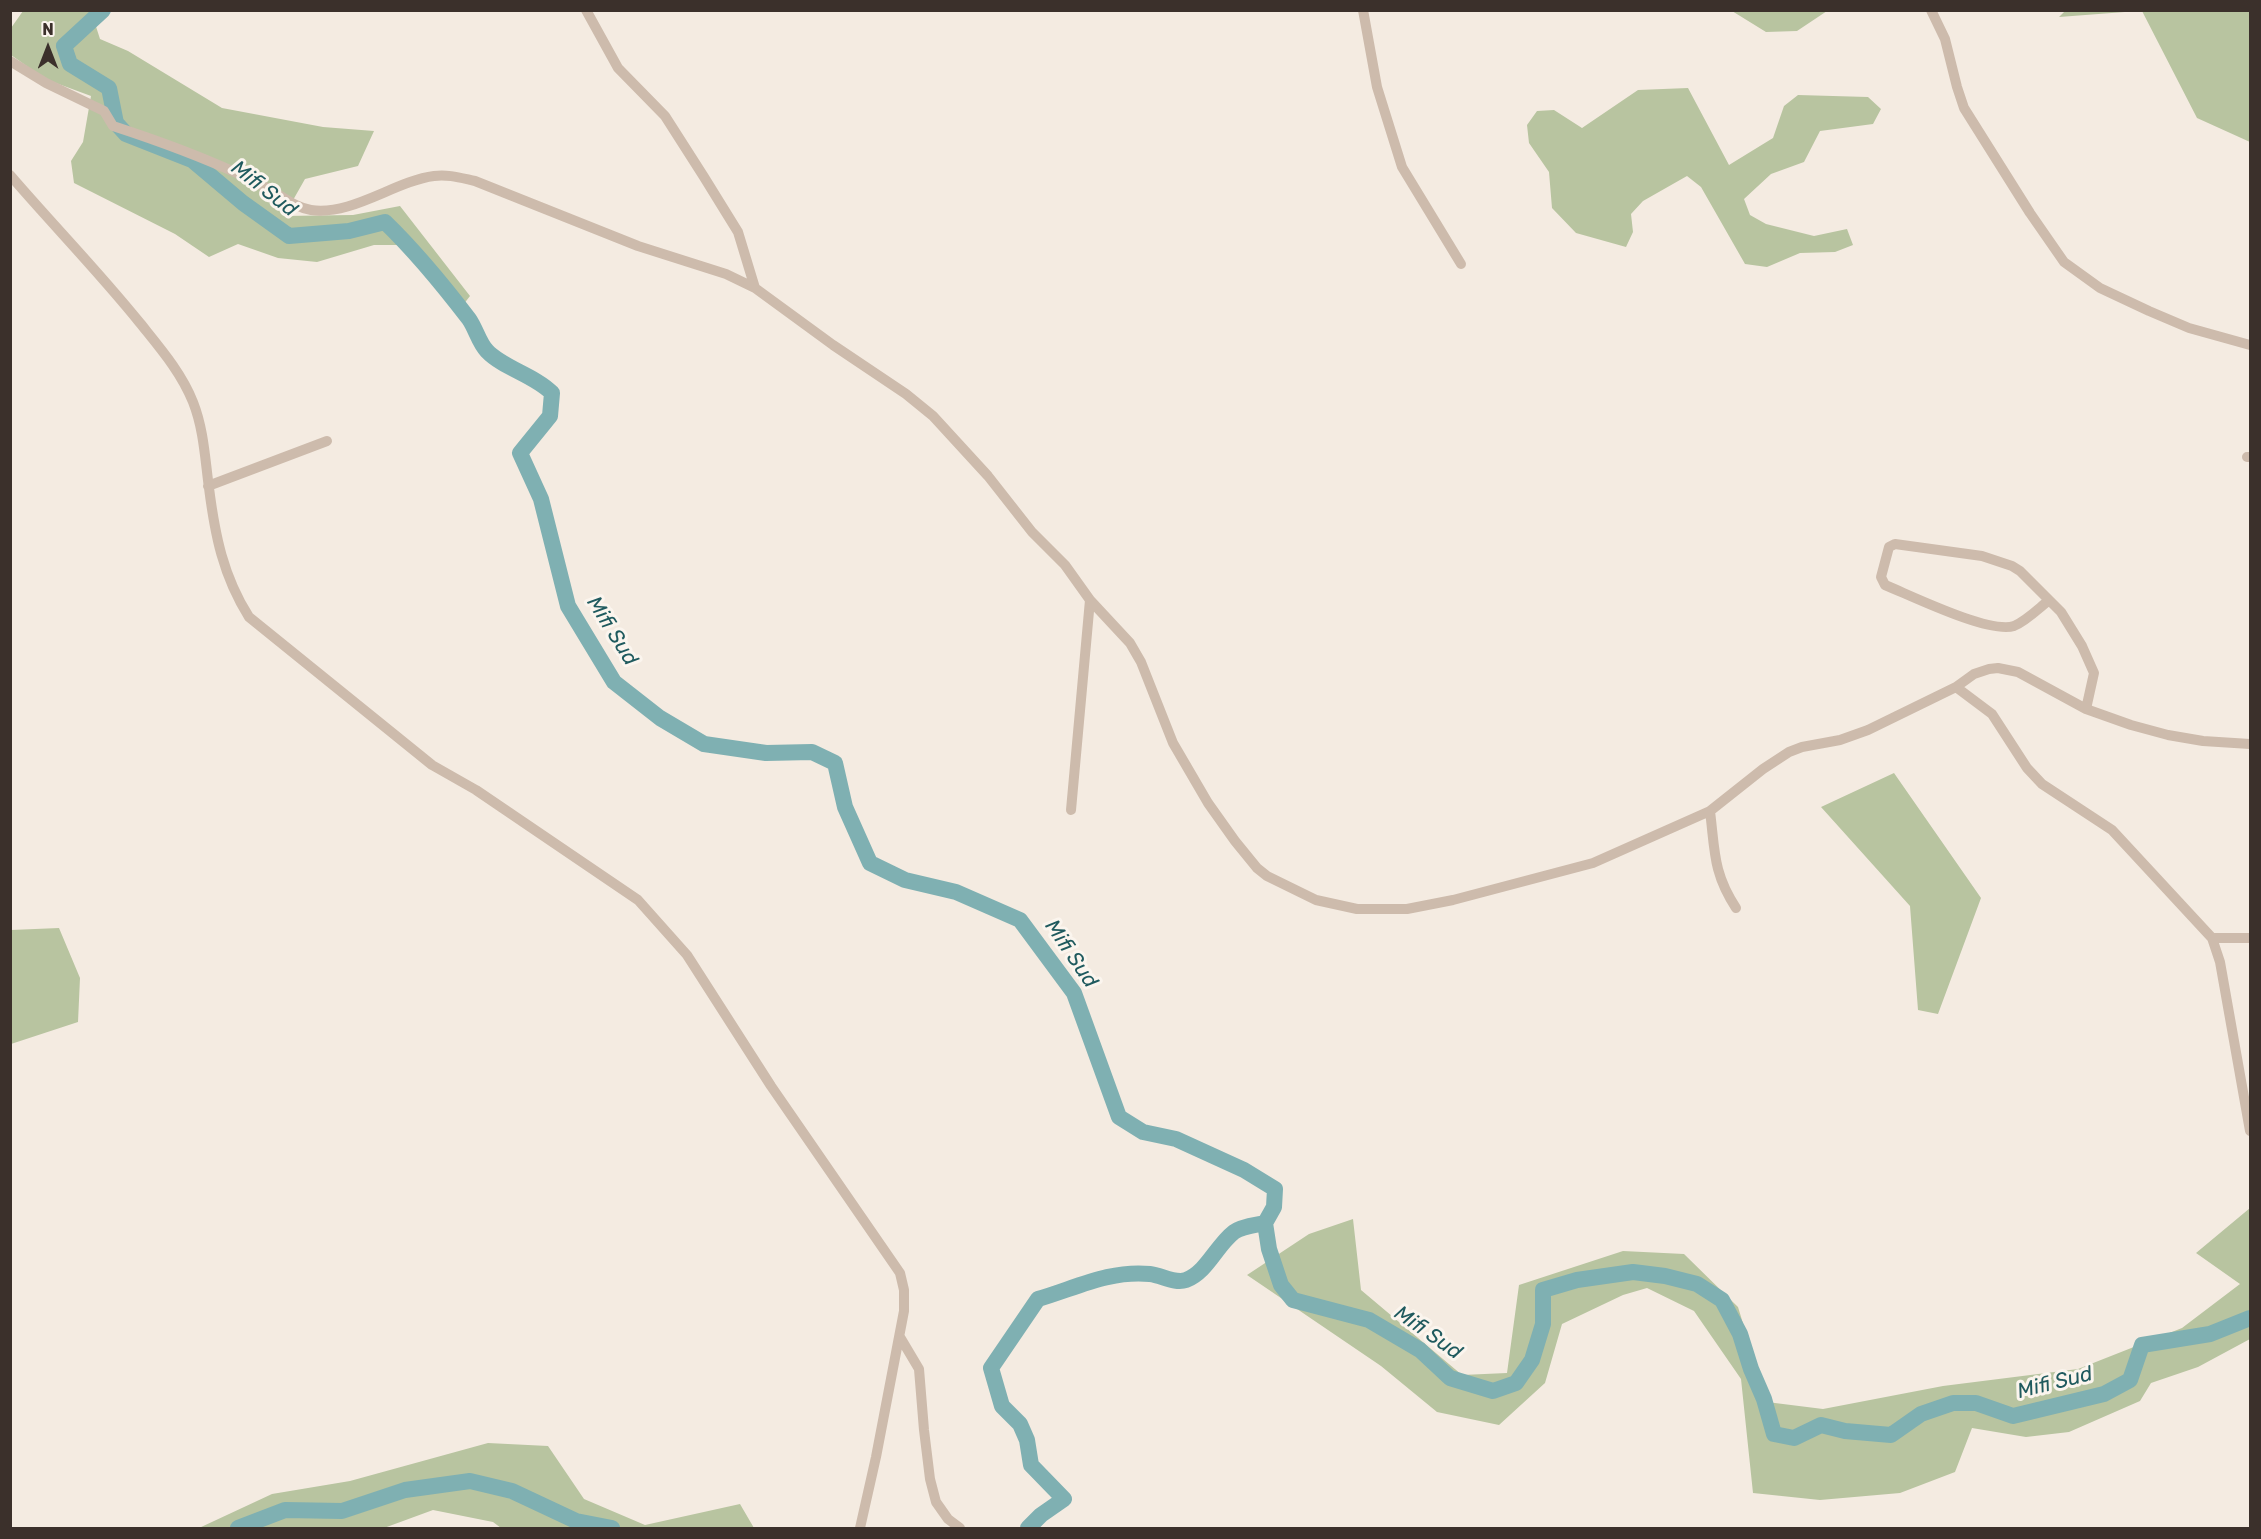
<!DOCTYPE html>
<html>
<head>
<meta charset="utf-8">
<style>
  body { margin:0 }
  #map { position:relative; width:2261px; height:1539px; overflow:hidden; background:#f4ebe1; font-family:Rubik,sans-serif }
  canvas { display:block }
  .frame { position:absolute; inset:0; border:12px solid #3b302b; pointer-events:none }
  .north { position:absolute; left:18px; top:18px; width:60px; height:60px; -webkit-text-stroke:4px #fbf5ee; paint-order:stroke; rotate:0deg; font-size:16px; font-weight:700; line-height:24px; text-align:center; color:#3b302b }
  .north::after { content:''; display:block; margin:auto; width:21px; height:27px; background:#3b302b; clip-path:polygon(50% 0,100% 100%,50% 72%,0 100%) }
</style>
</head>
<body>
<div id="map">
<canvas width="2261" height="1539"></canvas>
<div class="frame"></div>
<div class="north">N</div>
</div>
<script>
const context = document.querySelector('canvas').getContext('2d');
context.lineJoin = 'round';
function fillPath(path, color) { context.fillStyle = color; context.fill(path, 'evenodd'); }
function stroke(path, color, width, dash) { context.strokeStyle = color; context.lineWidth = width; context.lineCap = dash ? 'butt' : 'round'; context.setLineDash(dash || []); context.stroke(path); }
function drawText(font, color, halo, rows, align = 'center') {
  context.font = font + ' Rubik,sans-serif'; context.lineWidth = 6; context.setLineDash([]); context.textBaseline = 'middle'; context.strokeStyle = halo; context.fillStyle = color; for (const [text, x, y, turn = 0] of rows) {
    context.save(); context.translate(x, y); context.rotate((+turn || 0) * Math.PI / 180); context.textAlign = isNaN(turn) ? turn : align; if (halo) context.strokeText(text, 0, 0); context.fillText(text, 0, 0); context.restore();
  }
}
fillPath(new Path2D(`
  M2066,10H2138V11L2059,17Z
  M23,11H91L100,39L128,51L222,108L323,127L374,131L358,166L305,179L284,216L353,215L400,206L470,296L456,314L402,245H374L317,262L278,258L238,244L209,257L175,234L74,183L71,161L83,142L91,96L45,79L11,55V28Z
  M1732,11H1827L1797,31L1766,32Z
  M2142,11H2250V142L2197,118Z
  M1688,88L1729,165L1773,138L1784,106L1798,95L1868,97L1881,109L1873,124L1820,131L1804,162L1771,174L1744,199L1750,215L1766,224L1814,236L1847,229L1853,245L1835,252L1800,253L1767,267L1745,264L1701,187L1687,176L1643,201L1631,214L1633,232L1626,247L1576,233L1552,208L1549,172L1529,143L1527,125L1537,111L1554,110L1582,128L1638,90Z
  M1894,773L1981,898L1938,1014L1918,1010L1910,906L1821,807Z
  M59,928L80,978L78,1022L11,1044V930Z
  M2250,1208V1339L2198,1367L2151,1383L2140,1401L2069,1432L2026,1437L1972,1428L1955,1472L1900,1493L1820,1500L1753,1493L1741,1379L1694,1311L1647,1288L1623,1295L1562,1324L1545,1383L1499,1425L1437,1412L1381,1366L1247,1275L1309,1234L1353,1219L1361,1290L1462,1375L1507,1373L1519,1285L1623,1251L1684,1254L1738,1307L1767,1402L1823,1409L1943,1386L2078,1369L2182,1328L2240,1284L2196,1253Z
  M488,1443L548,1446L584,1499L645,1525L740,1504L754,1528H501L493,1522L433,1510L384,1528H199L272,1494L350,1481Z`), '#b8c4a0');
stroke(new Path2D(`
  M103,10L64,46L70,64L109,88L116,123L126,134L192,160L243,203L289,236L349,231L385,222C416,252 443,285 469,319C476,329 479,343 487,351C503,368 534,375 552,393L550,416L520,453L541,499L568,606L614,682L660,718L704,744L766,753L812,752L835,763L845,807L870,863L905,880L956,892L1020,920L1074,993L1119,1117L1143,1132L1176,1139L1244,1170L1275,1189L1274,1207L1265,1223L1269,1249L1281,1285L1293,1300L1369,1320L1420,1350L1450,1378L1493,1391L1516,1383L1532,1360L1543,1324V1290L1577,1280L1633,1272L1665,1276L1697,1284L1722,1300L1740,1334L1751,1369L1764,1399L1774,1434L1794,1438L1821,1425L1845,1431L1891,1435L1921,1414L1953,1403H1976L2013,1416L2104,1394L2130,1380L2142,1345L2210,1334L2250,1318
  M238,1528L285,1510L342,1511L405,1490L470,1481L512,1491L576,1521L612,1528
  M1028,1528L1041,1515L1064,1499L1031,1465L1027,1440L1020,1424L1002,1406L991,1368L1038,1299C1076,1288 1109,1270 1150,1274C1161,1275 1175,1284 1186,1280C1207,1272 1216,1246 1234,1232C1242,1226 1256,1225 1265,1223`), '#7fb0b2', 16);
stroke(new Path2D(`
  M586,10L618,68L665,116L704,177L738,232L755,288
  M1363,10L1377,87L1402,167L1461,264
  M1931,10L1945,39L1957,87L1964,108L2030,213L2064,262L2100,288L2149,311L2189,328L2250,345
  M10,61L46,83L104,111L113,126C156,140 200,156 241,175C252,181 264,186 274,192C286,199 297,208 311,210C352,216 395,181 434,176C448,174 461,178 475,181L638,246L726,274L755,288L833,345L906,394L933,416L988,476L1032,532L1065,565L1090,600L1130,643L1141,662L1173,743L1208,803L1235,841L1257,868L1267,876L1316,900L1357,909H1407L1453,900L1593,863L1710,811L1763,769L1789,752L1802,747L1840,740L1868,730L1956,687L1974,674L1989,669L1998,668L2018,672L2086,709L2131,725L2168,735L2203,741L2250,744
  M10,175C53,225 99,272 140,323C160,348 181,372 193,402C204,430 205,459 209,488C215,535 223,576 249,617L432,765L476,790L638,900L687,955L771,1086L900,1273L904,1290V1311L876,1457L860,1528
  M2247,457H2250
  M208,486L327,441
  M2048,601C2038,609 2026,621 2014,626C1989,634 1912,596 1885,585L1881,577L1889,547L1895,544L1982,556L2012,566L2020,571L2061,612L2082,646L2094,673L2086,709
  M1956,687L1992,714L2027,768L2042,784L2112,830L2212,938H2250
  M1071,810L1090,600
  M1710,811C1715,851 1713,873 1736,908
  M2212,938L2220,962L2250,1131
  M900,1337L919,1369L924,1430L930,1479L936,1502L948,1519L960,1528`), '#cdbbac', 10);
drawText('italic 21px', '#1f5a5e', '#fbf5ee', [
  ["Mifi Sud",264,189,38],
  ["Mifi Sud",612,631,58],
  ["Mifi Sud",1071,954,56],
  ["Mifi Sud",1428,1333,35],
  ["Mifi Sud",2055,1383,-14]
]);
</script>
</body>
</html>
